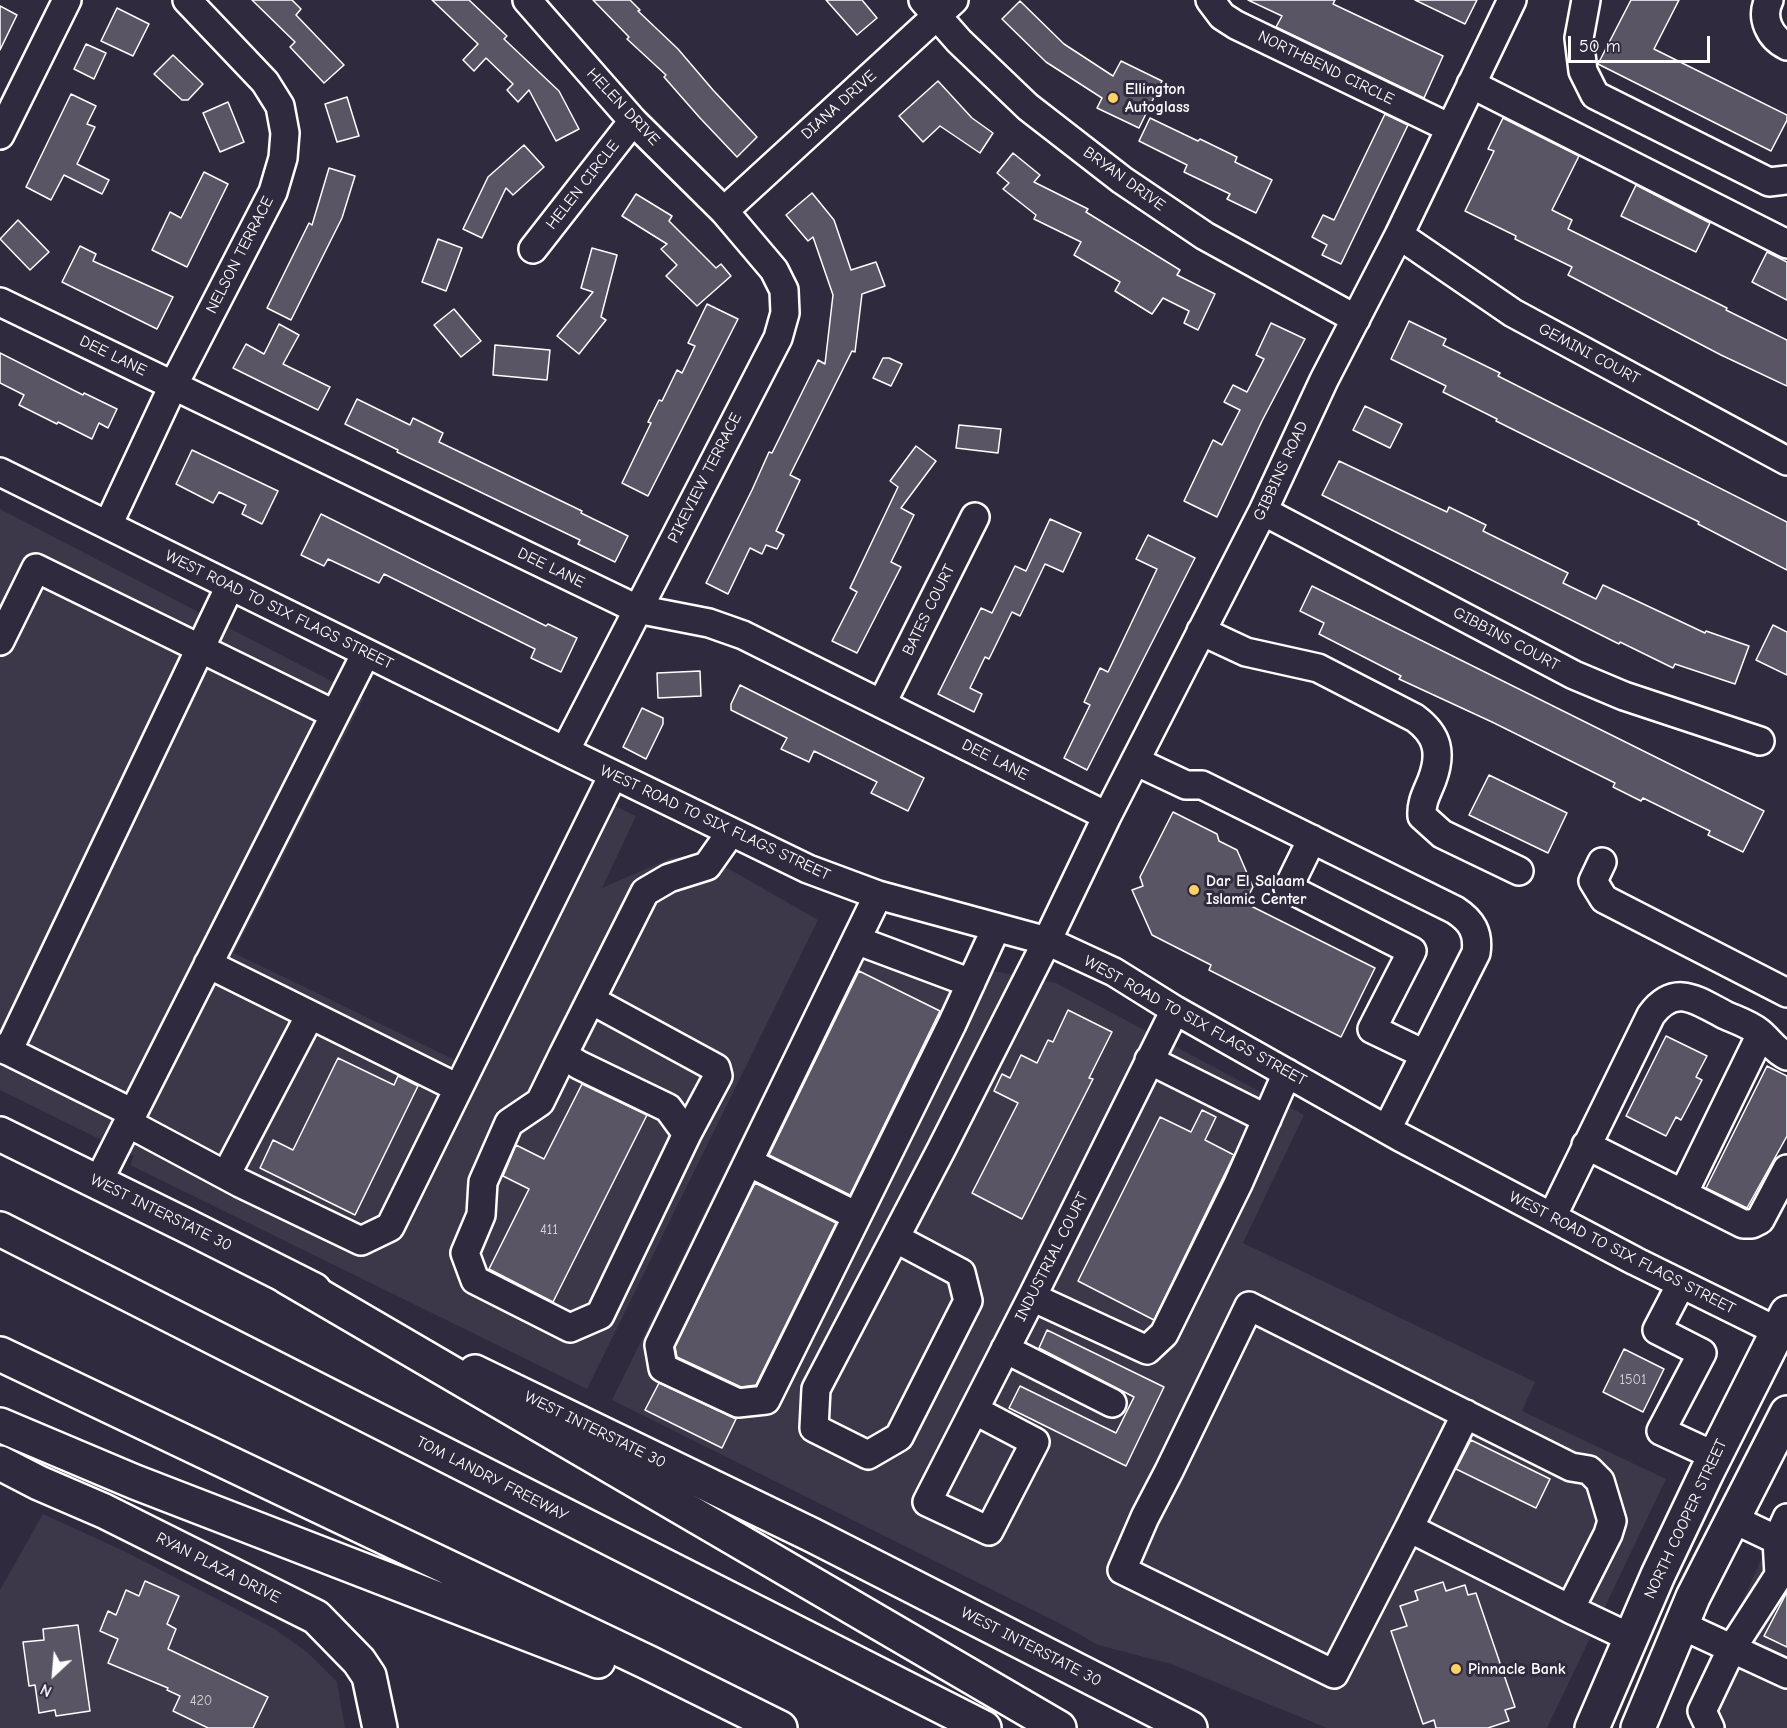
<!DOCTYPE html>
<html>
<head>
<meta charset="utf-8">
<style>
  body { margin:0 }
  #map { position:relative; width:1787px; height:1728px; overflow:hidden; background:#2f2a3d; font-family:"Comic Neue",sans-serif }
  canvas { display:block }
  .north { position:absolute; left:24px; top:1644px; width:60px; height:60px; -webkit-text-stroke:4px #2f2a3d; paint-order:stroke; rotate:206deg; font-size:16px; font-weight:700; line-height:24px; text-align:center; color:#fff }
  .north::after { content:''; display:block; margin:auto; width:21px; height:27px; background:#fff; clip-path:polygon(50% 0,100% 100%,50% 72%,0 100%) }
  .scale { position:absolute; left:1568px; top:36px; width:142px; height:27px; box-sizing:border-box; border:3px solid #fff; border-top:0; padding-left:8px; font-size:18px; line-height:21px; white-space:nowrap; color:#fff; -webkit-text-stroke:4px #2f2a3d; paint-order:stroke }
</style>
</head>
<body>
<div id="map">
<canvas width="1787" height="1728"></canvas>
<div class="north">N</div>
<div class="scale">50 m</div>
</div>
<script>
const context = document.querySelector('canvas').getContext('2d');
context.lineJoin = 'round';
function fillPath(path, color) { context.fillStyle = color; context.fill(path, 'evenodd'); }
function stroke(path, color, width, dash) { context.strokeStyle = color; context.lineWidth = width; context.lineCap = dash ? 'butt' : 'round'; context.setLineDash(dash || []); context.stroke(path); }
function drawText(font, color, halo, rows, align = 'center') {
  context.font = font + ' "Comic Neue",sans-serif'; context.lineWidth = 6; context.setLineDash([]); context.textBaseline = 'middle'; context.strokeStyle = halo; context.fillStyle = color; for (const [text, x, y, turn = 0] of rows) {
    context.save(); context.translate(x, y); context.rotate((+turn || 0) * Math.PI / 180); context.textAlign = isNaN(turn) ? turn : align; if (halo) context.strokeText(text, 0, 0); context.fillText(text, 0, 0); context.restore();
  }
}
fillPath(new Path2D(`
  M0,509L364,698L234,953L455,1060L586,792L636,816L602,888L671,858L703,854L818,920L587,1389L130,1165L134,1156L0,1090Z
  M845,926L993,971L1056,983L1304,1115L1243,1243L1535,1382L1522,1411L1666,1479L1547,1728H1327L1171,1664L1098,1645L1061,1624L612,1400Z
  M1787,1503V1728H1693L1691,1725L1697,1700Z
  M43,1514L126,1552L273,1628L307,1652L337,1682L345,1728H0V1590Z`), '#3c3749');
const building = new Path2D(`
  M252,0H292L301,9L296,15L344,65L324,83L290,47L295,42Z
  M432,0H469L507,36L504,39L559,91L579,129L556,141L529,90L518,102L507,90L513,84L486,58L474,71L463,60L478,44Z
  M593,0H630L640,10L638,11L678,49L713,90L757,137L737,157L700,118L664,77L666,75L627,39L629,37Z
  M826,0H862L877,18L857,35Z
  M1248,0H1335L1333,4L1443,56L1424,98L1276,27L1282,16Z
  M1415,0H1477L1465,24Z
  M1631,0H1679L1654,49L1787,115V120L1771,151L1598,64Z
  M1020,1L1064,44L1113,76L1121,61L1162,81L1139,128L1097,108L1102,98L1046,62L1002,19Z
  M0,6L17,15L0,50Z
  M117,8L149,24L133,56L101,41Z
  M86,44L106,53L94,79L74,69Z
  M173,55L203,84L188,100H182L154,74Z
  M938,81L972,118L993,133L980,153L940,126L923,142L899,116Z
  M71,94L96,106L87,124L95,127L77,164L109,180L102,194L64,175L51,200L26,187Z
  M347,97L359,136L337,142L325,104Z
  M228,102L244,142L220,152L203,113Z
  M1385,114L1408,125L1341,264L1322,255L1327,245L1312,237L1323,215L1334,220Z
  M1150,118L1198,141L1200,139L1237,157L1235,162L1272,180L1256,213L1227,199L1230,194L1184,172L1187,165L1139,141Z
  M1503,118L1579,156L1552,210L1572,220L1568,229L1727,308L1726,310L1787,340V386L1721,355L1568,275L1572,267L1515,239L1516,236L1465,211L1494,151L1488,149Z
  M524,145L544,167L513,195L506,188L482,238L463,229L488,177Z
  M1013,153L1040,175L1034,182L1088,209L1086,212L1180,270L1177,275L1215,294L1198,330L1184,323L1189,311L1163,298L1152,314L1115,291L1120,282L1074,255L1081,242L1034,219L1036,215L1003,189L1009,183L997,173Z
  M329,168L355,176L342,218L291,320L267,308L309,223L312,225Z
  M204,172L228,184L187,267L152,250L170,212L181,218Z
  M1636,185L1710,223L1696,252L1621,216Z
  M812,193L834,220L851,270L876,262L885,286L862,294L855,352L852,351L790,475L800,480L776,531L784,535L777,549L766,545L762,554L750,548L728,594L706,583L752,490L769,452L772,453L818,360L825,364L833,295L813,237L808,241L786,215Z
  M636,194L672,216L669,221L716,268L721,264L731,276L697,306L666,276L677,265L661,249L667,244L622,216Z
  M18,220L49,252L30,270L0,239Z
  M438,239L462,248L446,291L422,282Z
  M80,246L96,254L93,261L173,297L157,329L62,282Z
  M592,248L617,255L601,317L606,320L579,354L557,336L593,292L581,288Z
  M1767,252L1787,262V300L1752,282Z
  M707,304L738,319L648,496L622,483L651,423L648,422L659,400L662,401L677,370L682,373L695,346L688,343Z
  M454,309L481,341L461,357L434,325Z
  M1409,321L1446,339L1443,345L1500,373L1498,376L1787,522V570L1698,524L1699,522L1496,421L1497,419L1443,392L1446,386L1391,359Z
  M1271,323L1305,339L1262,421L1217,517L1184,501L1213,440L1222,445L1240,410L1224,402L1233,385L1247,392L1264,359L1256,355Z
  M279,324L299,335L283,364L330,387L318,410L233,368L246,344L264,354Z
  M495,345L550,350L547,380L493,375Z
  M0,353L83,395L84,393L117,409L108,428L99,423L92,439L58,422L57,424L19,405L24,395L0,383Z
  M883,358H889L902,364L891,386L873,378Z
  M357,399L410,425L413,418L443,433L439,442L582,511L581,513L628,536L615,562L578,544L580,540L397,452L398,450L345,424Z
  M1365,406L1402,424L1390,448L1353,430Z
  M959,425L1001,429L998,453L956,448Z
  M916,446L936,461L901,508L914,515L891,562L901,567L857,653L832,641L857,592L850,588L898,487L890,481Z
  M192,450L278,491L262,524L242,514L246,505L219,492L213,503L176,484Z
  M1339,461L1447,512L1449,507L1486,525L1483,531L1568,573L1563,583L1596,599L1603,585L1705,633L1706,631L1749,646L1735,684L1675,664L1673,668L1620,642L1619,644L1322,495Z
  M321,514L546,626L548,624L577,638L561,672L531,658L535,649L384,574L379,583L328,559L324,566L301,555Z
  M1050,519L1081,533L1063,572L1045,564L1020,616L1012,612L989,659L985,657L970,688L982,694L974,712L938,694L981,608L992,613L1015,566L1026,571Z
  M1148,535L1195,558L1087,770L1064,758L1090,705L1084,702L1100,668L1108,672L1157,569L1136,559Z
  M1312,586L1764,811L1743,852L1708,835L1710,831L1643,798L1641,801L1613,787L1615,783L1492,722L1399,679L1401,676L1319,634L1324,623L1300,611Z
  M1773,625L1787,632V675L1756,660Z
  M700,671L701,696L658,698L657,673Z
  M740,685L924,778L908,811L871,793L877,782L814,751L809,762L781,749L787,738L731,710V704Z
  M642,708L663,718V724L646,759L623,747Z
  M1489,775L1567,813L1548,853L1469,815Z
  M1173,812L1217,834L1219,841L1237,850L1253,887L1245,903L1375,968L1341,1037L1209,970L1211,965L1152,935L1132,890L1143,886L1140,877Z
  M859,971L940,1011L850,1195L769,1155Z
  M1068,1010L1112,1032L1089,1078L1093,1079L1022,1219L972,1193L1018,1103L994,1091L1002,1074L1010,1078L1021,1055L1037,1063L1048,1040L1053,1042Z
  M1666,1036L1707,1056L1696,1077L1702,1080L1681,1120L1676,1117L1666,1136L1626,1116Z
  M338,1058L394,1085L398,1076L418,1086L355,1215L260,1168L273,1140L293,1150Z
  M1767,1066L1787,1076V1136L1747,1208L1706,1188Z
  M582,1084L647,1115L553,1302L489,1269L529,1189L503,1176L516,1145L544,1159Z
  M1202,1110L1216,1117L1205,1140L1234,1155L1154,1320L1078,1281L1160,1117L1191,1132Z
  M755,1183L836,1223L756,1385L741,1387L677,1357L675,1347Z
  M1047,1330L1164,1387L1126,1466L1009,1408L1020,1386L1116,1433L1134,1397L1039,1348Z
  M1624,1349L1664,1369L1643,1412L1603,1392Z
  M659,1383L736,1419L722,1448L645,1410Z
  M1471,1440L1550,1479L1536,1508L1456,1469Z
  M145,1581L179,1596L167,1624L176,1629L168,1649L268,1697L253,1728H208L173,1711L180,1696L167,1690L168,1688L108,1663L118,1639L100,1631L108,1611L116,1615L126,1590L139,1596Z
  M1443,1582L1446,1591L1465,1585L1468,1595L1476,1593L1515,1707L1505,1710L1509,1721L1488,1728H1436L1434,1720L1423,1724L1391,1631L1407,1626L1400,1606L1418,1600L1415,1591Z
  M1787,1592V1647L1764,1636Z
  M78,1625L90,1711L56,1716L55,1710L39,1713L35,1685L29,1686L23,1642L44,1640L43,1629Z`);
fillPath(building, '#595564');
stroke(building, '#fff', 1.5);
const minor = new Path2D(`
  M527,0L633,121L724,211L774,270L784,290L785,313L778,338L565,751
  M923,0L959,41L1028,107L1122,180L1205,236L1356,319
  M1210,0L1222,16L1236,25L1450,128
  M1586,0L1579,38L1583,71L1595,95L1769,182L1787,180
  M1769,0C1760,18 1770,38 1787,46
  M1471,84L1787,244
  M0,135L67,0
  M724,211L954,0
  M1399,235L1513,313L1787,461
  M533,249L633,121
  M0,302L637,609L709,623L743,635L1107,816
  M0,472L565,751L808,869L878,895L1047,941L1114,972L1175,1010L1400,1137L1635,1261L1787,1336
  M1263,511L1574,675L1624,696L1760,741
  M108,525L173,386L273,192L283,158L285,133L280,106L265,82L187,0
  M1201,631L1246,652L1318,668L1415,718C1438,735 1442,753 1432,780C1427,793 1421,802 1422,816L1442,834L1519,871
  M0,641L36,568L334,714
  M882,703L975,517
  M1135,761L1186,785H1202L1455,910C1472,921 1479,933 1476,953L1387,1129
  M1312,839L1288,888L1412,951L1372,1029L1424,1054
  M1602,862L1593,881L1604,899L1787,993
  M878,895L659,1345L663,1368L738,1403L766,1400L952,1024L996,928
  M856,940L971,983
  M208,964L458,1088
  M591,1000L716,1068L718,1076L687,1134
  M0,1048L8,1051L230,586
  M8,1051L133,1113
  M563,1055L540,1102L509,1123L483,1182L481,1215L465,1253L475,1280L570,1328L600,1315L687,1134L668,1108L579,1065L563,1055L645,892L669,878L707,866L731,832
  M1149,1060L1267,1119
  M128,1123L240,1183L361,1241L390,1227L613,775
  M1586,1145L1743,1224H1752L1760,1220L1787,1169
  M748,1162L857,1216
  M226,1175L310,1015
  M98,1182L366,653
  M1683,1194L1761,1034
  M1552,1217L1651,1015C1675,983 1696,1000 1725,1015C1736,1020 1749,1024 1759,1032C1769,1040 1775,1051 1787,1056
  M895,1238L961,1273L968,1301L899,1437L868,1455L814,1428L816,1389L941,1150L1047,941L1107,816L1263,511L1324,380L1399,235L1512,0
  M1681,1284L1657,1330L1702,1353L1661,1431L1715,1456
  M1032,1297L1147,1350L1164,1334L1238,1184L1287,1073
  M1005,1349L1112,1403
  M974,1410L1035,1442L989,1531L927,1502L1032,1297L1175,1010
  M1733,1519L1777,1540L1787,1518
  M1409,1528L1466,1414
  M1570,1609L1409,1528L1334,1674L1122,1570L1145,1517L1169,1471L1249,1306L1571,1467L1589,1470L1600,1481L1612,1521L1608,1534L1570,1609L1631,1638
  M1681,1625L1787,1674
  M1710,1728L1702,1711L1732,1648L1779,1575L1777,1540L1787,1541`);
const major = new Path2D(`
  M0,1134L187,1226L314,1290
  M475,1372L812,1535L1190,1728
  M0,1463L39,1483L104,1511L316,1617L359,1661L369,1676L380,1728
  M1592,1728L1658,1575L1707,1472L1787,1313
  M1638,1728L1693,1597L1787,1413`);
const highway = new Path2D(`
  M0,1229L984,1728
  M287,1277L1059,1728
  M0,1354L649,1663L780,1728
  M0,1425L135,1482L598,1661`);
stroke(minor, '#fff', 32);
stroke(major, '#fff', 38);
stroke(highway, '#fff', 38);
stroke(minor, '#2f2a3d', 27);
stroke(major, '#2f2a3d', 33);
stroke(highway, '#2f2a3d', 33);
for (const [x, y, r, color] of [
  [1113,98,6,"#ffd166"],
  [1194,890,6,"#ffd166"],
  [1456,1669,6,"#ffd166"]
]) { const dot = new Path2D(); dot.arc(x, y, r, 0, 2 * Math.PI); context.fillStyle = color; context.fill(dot); stroke(dot, '#2f2a3d', 2); }
drawText('14px', '#d6d4d8', null, [
  ["411",549,1230],
  ["1501",1633,1380],
  ["420",201,1701]
]);
drawText('16px', '#fff', '#2f2a3d', [
  ["NORTHBEND CIRCLE",1326,68,26],
  ["DIANA DRIVE",839,105,-42],
  ["HELEN DRIVE",623,107,47],
  ["BRYAN DRIVE",1124,179,36],
  ["HELEN CIRCLE",583,185,-52],
  ["NELSON TERRACE",240,255,-63],
  ["GEMINI COURT",1589,354,28],
  ["DEE LANE",113,356,26],
  ["GIBBINS ROAD",1281,471,-65],
  ["PIKEVIEW TERRACE",705,478,-63],
  ["DEE LANE",551,568,26],
  ["WEST ROAD TO SIX FLAGS STREET",279,610,26],
  ["BATES COURT",929,610,-64],
  ["GIBBINS COURT",1506,639,28],
  ["DEE LANE",995,760,27],
  ["WEST ROAD TO SIX FLAGS STREET",715,823,25],
  ["WEST ROAD TO SIX FLAGS STREET",1195,1021,29],
  ["WEST INTERSTATE 30",161,1213,26],
  ["WEST ROAD TO SIX FLAGS STREET",1622,1253,27],
  ["INDUSTRIAL COURT",1052,1257,-63],
  ["WEST INTERSTATE 30",595,1430,26],
  ["TOM LANDRY FREEWAY",492,1479,27],
  ["NORTH COOPER STREET",1686,1519,-65],
  ["RYAN PLAZA DRIVE",218,1568,27],
  ["WEST INTERSTATE 30",1031,1647,27]
]);
drawText('bold 16px', '#fff', '#2f2a3d', [
  ["Ellington",1125,89],
  ["Autoglass",1125,107],
  ["Dar El Salaam",1206,881],
  ["Islamic Center",1206,899],
  ["Pinnacle Bank",1468,1669]
], 'left');
</script>
</body>
</html>
